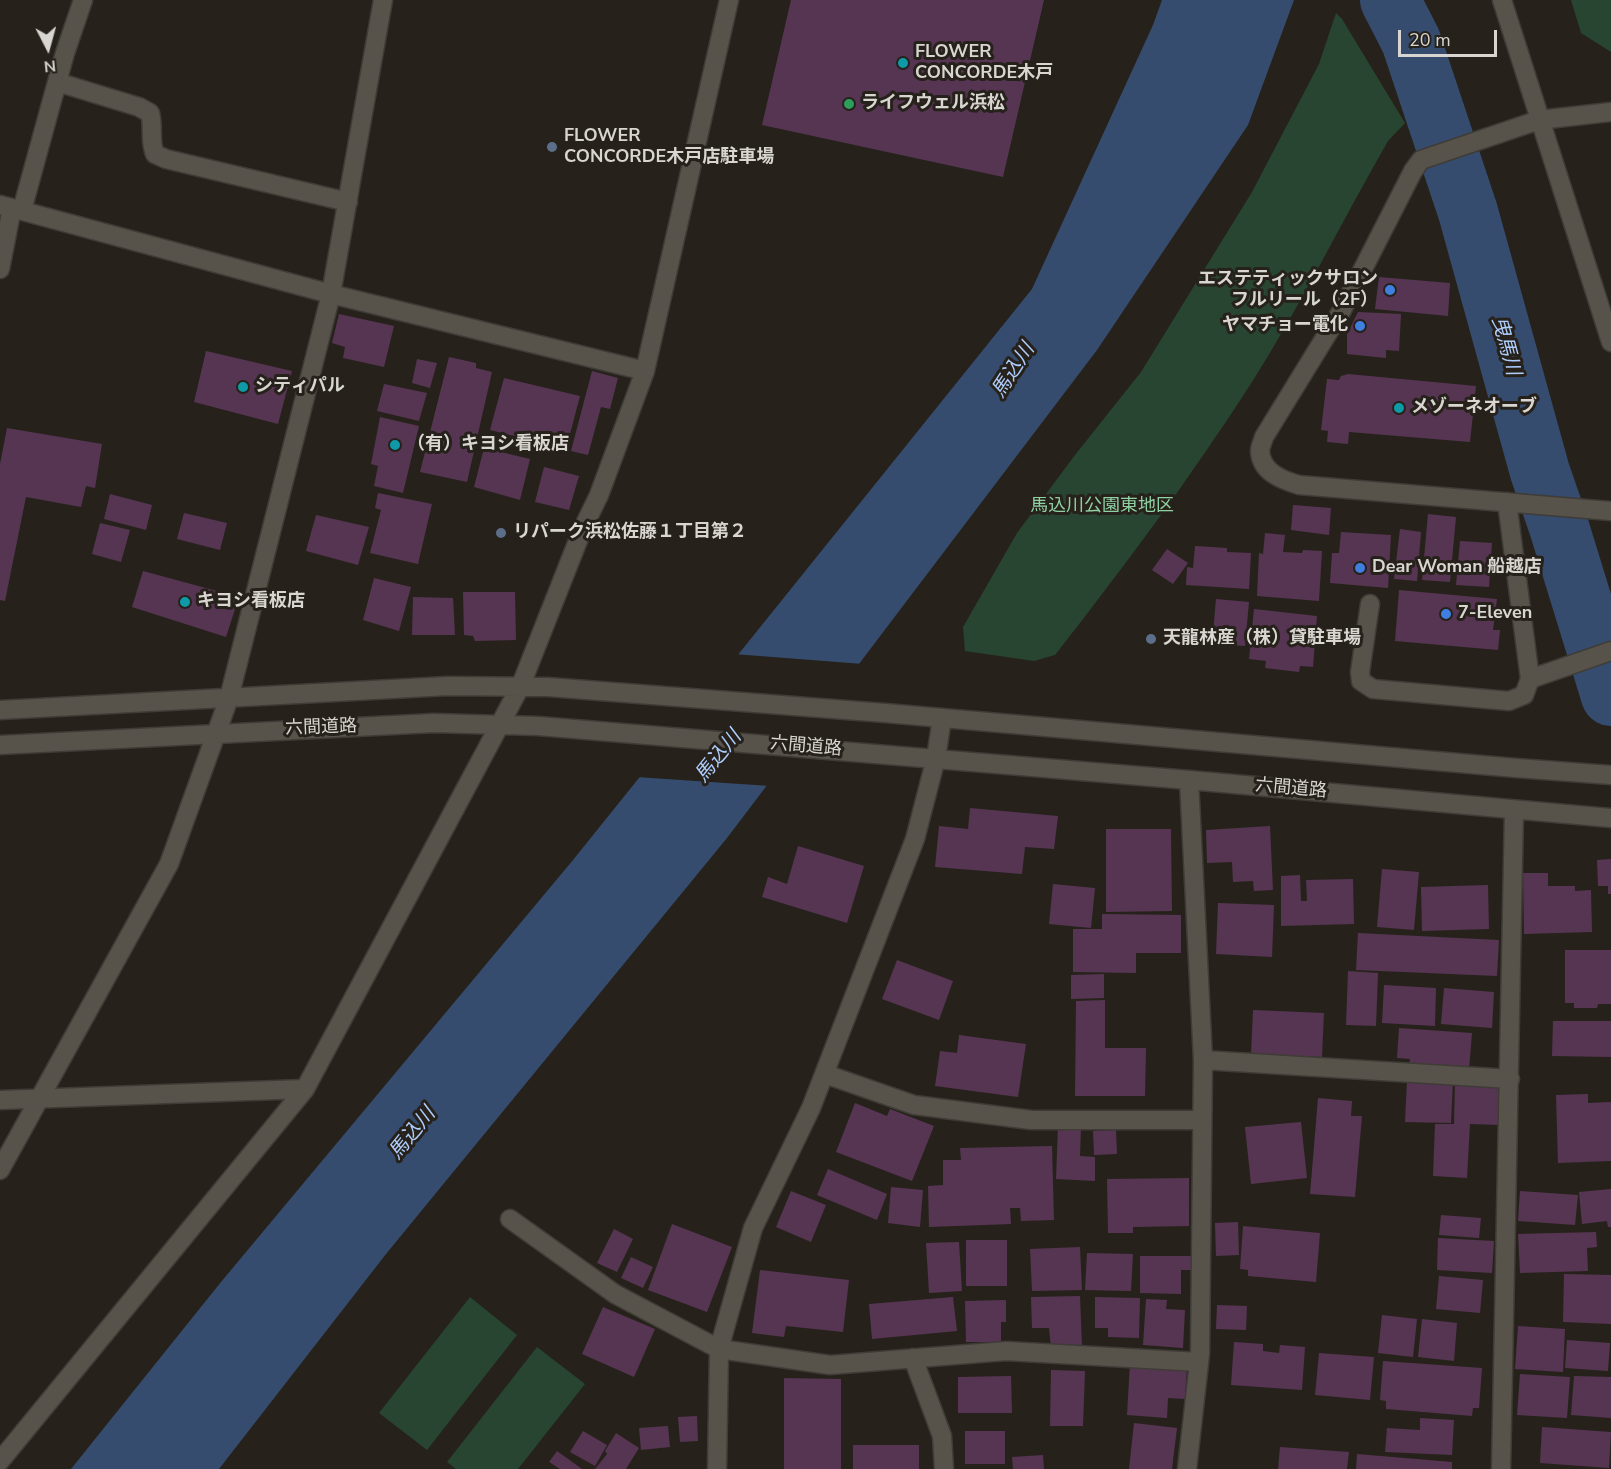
<!DOCTYPE html>
<html>
<head>
<meta charset="utf-8">
<style>
  body { margin:0 }
  #map { position:relative; width:1611px; height:1469px; overflow:hidden; background:#26221b; font-family:"Nunito Sans",sans-serif }
  canvas { display:block }
  .north { position:absolute; left:18px; top:18px; width:60px; height:60px; -webkit-text-stroke:4px #26221b; paint-order:stroke; rotate:174deg; font-size:16px; font-weight:700; line-height:24px; text-align:center; color:#d9d6d2 }
  .north::after { content:''; display:block; margin:auto; width:21px; height:27px; background:#d9d6d2; clip-path:polygon(50% 0,100% 100%,50% 72%,0 100%) }
  .scale { position:absolute; left:1398px; top:30px; width:99px; height:27px; box-sizing:border-box; border:3px solid #d9d6d2; border-top:0; padding-left:8px; font-size:18px; line-height:21px; white-space:nowrap; color:#d9d6d2; -webkit-text-stroke:4px #26221b; paint-order:stroke }
</style>
</head>
<body>
<div id="map">
<canvas width="1611" height="1469"></canvas>
<div class="north">N</div>
<div class="scale">20 m</div>
</div>
<script>
const context = document.querySelector('canvas').getContext('2d');
context.lineJoin = 'round';
function fillPath(path, color) { context.fillStyle = color; context.fill(path, 'evenodd'); }
function stroke(path, color, width, dash) { context.strokeStyle = color; context.lineWidth = width; context.lineCap = dash ? 'butt' : 'round'; context.setLineDash(dash || []); context.stroke(path); }
function drawText(font, color, halo, rows, align = 'center') {
  context.font = font + ' "Nunito Sans","Noto Sans JP",sans-serif'; context.lineWidth = 6; context.setLineDash([]); context.textBaseline = 'middle'; context.strokeStyle = halo; context.fillStyle = color; for (const [text, x, y, turn = 0] of rows) {
    context.save(); context.translate(x, y); context.rotate((+turn || 0) * Math.PI / 180); context.textAlign = isNaN(turn) ? turn : align; if (halo) context.strokeText(text, 0, 0); context.fillText(text, 0, 0); context.restore();
  }
}
fillPath(new Path2D(`
  M1571,0H1611V52L1581,33Z
  M1336,13L1342,19L1405,123L1388,141C1342,221 1301,305 1252,382C1191,477 1124,567 1055,655L1034,661L965,651L963,627L1017,533L1075,455L1141,372L1252,192L1319,64Z
  M470,1297L517,1335L427,1450L379,1413Z
  M537,1347L585,1384L518,1469H456L447,1462Z`), '#274530');
fillPath(new Path2D(`
  M1162,0H1294L1248,125L1097,350L727,838L386,1254L219,1469H71L221,1282L573,860L1032,289L1153,25Z`), '#364c6f');
fillPath(new Path2D(`
  M734,654L863,664L770,786L636,777Z`), '#26221b');
stroke(new Path2D(`
  M1390,0L1411,41L1468,212L1540,472L1559,527L1611,696`), '#364c6f', 60);
fillPath(new Path2D(`
  M791,0H1044L1003,177L762,125Z
  M1379,277L1450,283L1448,316L1375,309Z
  M1358,312L1401,314L1399,351L1386,350V358L1347,354V334Z
  M339,314L394,326L384,367L343,358L345,347L332,343Z
  M206,351L292,371L278,424L194,402Z
  M449,357L476,363V368L492,372L467,482L420,472Z
  M417,359L437,363L430,388L412,383Z
  M592,371L618,378L610,409L601,407L588,455L571,451Z
  M1348,374L1476,386L1470,442L1349,432L1348,444L1327,442L1328,431L1321,430L1327,379L1339,380L1341,376Z
  M504,378L580,396L566,449L490,430Z
  M384,384L427,393L419,421L377,411Z
  M380,417L419,426L403,493L374,486L378,466L371,464Z
  M7,428L102,444L95,488L86,486L81,507L26,497L5,601L0,600V464Z
  M484,448L530,459L520,500L474,487Z
  M544,467L579,476L569,510L535,502Z
  M378,493L432,504L418,564L370,553L381,510L375,508Z
  M110,494L152,505L146,530L104,519Z
  M1293,505L1331,508L1329,535L1291,530Z
  M184,513L227,523L220,550L177,539Z
  M1428,514L1456,517L1450,582L1422,580Z
  M316,515L369,527L358,565L306,551Z
  M100,523L130,530L121,562L92,554Z
  M1400,529L1421,532L1417,581L1394,579Z
  M1341,532L1391,535L1388,588L1330,583L1332,553H1339Z
  M1265,533L1285,535L1283,552L1302,553L1303,550L1322,551L1319,601L1257,596L1259,553L1263,554Z
  M1460,541L1492,543L1489,587L1456,585Z
  M1195,546L1227,548V552L1251,553L1249,589L1186,585L1187,567L1193,568Z
  M1167,549L1188,563L1173,584L1152,570Z
  M143,571L239,597L226,637L132,607Z
  M374,578L411,587L399,631L363,620Z
  M1399,590L1497,599L1493,630H1500L1498,650L1395,641Z
  M463,592H515L516,640L475,641L473,636L464,635Z
  M413,597L453,598L455,635H412Z
  M1216,599L1249,602L1245,646L1212,644Z
  M1254,609L1317,616L1313,667L1300,666L1299,672L1265,668L1266,661L1249,659Z
  M970,808L1058,816L1054,849L1025,847L1022,874L935,867L939,826L968,829Z
  M1270,826L1273,890L1254,891L1253,881L1233,882L1232,862L1207,863L1206,830Z
  M1106,829H1171L1172,911L1106,912Z
  M798,846L864,866L847,923L762,897L768,877L787,884Z
  M1611,859V894H1608V886H1598L1597,860Z
  M1382,869L1419,872L1414,930L1377,927Z
  M1523,873H1548V886H1575V891L1591,890L1592,932L1524,934Z
  M1300,875L1301,901H1307L1306,880L1353,879L1354,924L1281,926V876Z
  M1053,884L1095,888L1091,928L1049,924Z
  M1488,885L1489,929L1422,931L1421,887Z
  M1218,903L1274,905L1272,957L1216,954Z
  M1102,914L1181,915V953H1136V973L1073,972V929H1102Z
  M1358,933L1499,940L1497,976L1356,970Z
  M1565,950H1611V1004H1598L1597,1008H1574V1003H1565Z
  M897,960L953,981L939,1020L882,999Z
  M1348,971L1378,973L1376,1026L1346,1025Z
  M1104,974V998L1071,999V975Z
  M1384,985L1436,988L1435,1026L1382,1023Z
  M1444,988L1494,992L1492,1028L1441,1024Z
  M1105,1000V1048H1146L1145,1096H1075L1076,1001Z
  M1253,1010L1324,1013L1322,1057L1251,1054Z
  M1553,1021H1611V1057L1552,1056Z
  M1399,1028L1472,1033L1469,1070L1409,1065L1410,1059L1397,1058Z
  M959,1035L1026,1044L1018,1097L935,1086L940,1051L957,1053Z
  M1407,1080L1453,1081L1451,1123L1405,1122Z
  M1455,1081L1501,1083L1500,1125L1470,1124L1467,1178L1433,1176L1435,1124H1454Z
  M1588,1094V1103L1611,1102V1161L1558,1163L1556,1095Z
  M1318,1098L1352,1101L1351,1116H1362L1355,1197L1310,1194Z
  M855,1103L887,1116L890,1109L934,1126L912,1181L836,1152Z
  M1301,1122L1307,1178L1251,1184L1245,1127Z
  M1058,1126L1081,1127L1080,1156L1095,1157V1181L1056,1179Z
  M1116,1130L1117,1154L1094,1155L1093,1131Z
  M1052,1146L1054,1220L1021,1221L1020,1208H1010L1011,1224L929,1227L928,1186L943,1185V1160H961L960,1148Z
  M828,1169L887,1194L877,1220L817,1195Z
  M1189,1178V1226L1133,1227V1233H1108L1107,1179Z
  M891,1187L923,1190L920,1227L888,1223Z
  M1611,1189V1227H1608L1607,1221L1582,1224L1579,1192Z
  M791,1191L826,1205L811,1242L776,1227Z
  M1520,1191L1578,1195L1575,1225L1518,1221Z
  M1441,1215L1481,1218L1479,1238L1439,1235Z
  M1238,1222L1239,1255L1216,1256L1215,1223Z
  M672,1224L732,1247L707,1312L648,1290Z
  M1243,1226L1320,1233L1316,1282L1248,1276V1270L1240,1269Z
  M614,1229L633,1239L617,1272L597,1263Z
  M1596,1232L1597,1247L1587,1248L1588,1271L1520,1273L1518,1234Z
  M1438,1238L1494,1241L1492,1273L1437,1270Z
  M966,1240H1007V1286H966Z
  M959,1242L962,1291L929,1293L926,1243Z
  M1080,1247L1082,1290L1032,1291L1030,1249Z
  M1087,1253L1133,1254L1131,1291L1085,1290Z
  M1140,1256H1193V1270H1181V1294L1140,1293Z
  M631,1257L653,1267L643,1288L621,1278Z
  M760,1270L849,1280L843,1332L786,1326L784,1337L752,1333Z
  M1564,1274L1611,1275V1324L1563,1322Z
  M1439,1276L1483,1280L1480,1313L1436,1309Z
  M1080,1296L1082,1347L1051,1348L1049,1328H1032L1031,1297Z
  M953,1297L957,1331L872,1339L869,1304Z
  M1095,1297L1140,1298L1139,1338L1108,1337V1328H1095Z
  M1146,1299L1167,1300L1166,1309L1185,1310L1183,1348L1143,1345Z
  M1006,1300V1322H1001V1342H966L965,1301Z
  M1217,1305L1247,1306L1246,1330L1216,1329Z
  M603,1307L655,1329L634,1377L582,1354Z
  M1382,1315L1417,1319L1413,1357L1378,1353Z
  M1422,1319L1457,1323L1454,1361L1418,1357Z
  M1518,1326L1565,1329L1563,1372L1515,1369Z
  M1567,1340L1610,1343L1608,1371L1565,1368Z
  M1234,1342L1263,1344V1351L1279,1353L1280,1345L1305,1347L1302,1390L1231,1385Z
  M1319,1353L1374,1357L1370,1400L1315,1395Z
  M1383,1361L1482,1368L1479,1408H1473L1472,1416L1386,1409V1401L1380,1400Z
  M1130,1363L1187,1367L1185,1399L1168,1398L1167,1418L1127,1415Z
  M1051,1370L1085,1371L1083,1426H1050Z
  M1520,1374L1570,1377L1567,1418L1517,1415Z
  M1011,1376L1012,1413H958V1377Z
  M1574,1376L1611,1377V1418L1571,1415Z
  M784,1378L841,1379V1469H784Z
  M697,1416L698,1441L680,1442L678,1417Z
  M1420,1418L1454,1420L1452,1455L1385,1452L1387,1428L1420,1430Z
  M1134,1423L1177,1428L1172,1469H1129Z
  M668,1426L670,1447L641,1450L639,1428Z
  M1542,1427L1611,1432L1609,1468L1540,1463Z
  M583,1431L607,1445L595,1466L570,1452Z
  M965,1431H1005V1464H965Z
  M616,1433L639,1448L626,1469H595L607,1454L605,1451Z
  M853,1445H919V1469H853Z
  M1280,1447L1349,1452L1347,1469H1278Z
  M557,1451L582,1469H560L549,1462Z
  M1357,1454L1452,1462V1469H1356Z
  M1043,1455L1044,1469H1013L1012,1457Z`), '#563552');
const minor = new Path2D(`
  M1502,0L1611,342
  M57,82L139,107L150,113C154,127 149,141 155,154L166,159L348,202
  M1611,112L1539,120L1421,160L1413,171L1342,310L1264,437C1263,441 1260,447 1260,451C1261,472 1282,480 1299,485L1611,511
  M0,205L331,294L645,371
  M22,210L65,53L83,0
  M0,269L12,208
  M1370,604L1360,672L1361,681L1373,689L1509,701L1524,695L1530,679L1507,502
  M1530,679L1611,651
  M0,710L448,686L548,687L885,713L1516,768L1611,775
  M0,745L434,723L538,726L1189,780L1611,818
  M1203,1060L1510,1079
  M825,1074L914,1105L1031,1120H1202
  M0,1100L305,1089
  M0,1170L169,864L229,698L331,294L383,0
  M510,1219L615,1294L719,1349L830,1365L1006,1351L1199,1362
  M913,1358L942,1436L944,1469
  M0,1461L305,1089L521,685L583,528L599,495L645,371L729,0
  M717,1469L719,1349L753,1228L811,1108L915,839L936,758L942,718
  M1187,1469L1200,1354L1203,1060L1189,780
  M1501,1469L1514,810`);
stroke(minor, '#3f3c37', 21);
stroke(minor, '#57534a', 18);
for (const [x, y, r, color] of [
  [903,63,6,"#0f9aa8"],
  [849,104,6,"#2e9e5b"],
  [552,147,6,"#5c6f8a"],
  [1390,290,6,"#3f7fe0"],
  [1360,326,6,"#3f7fe0"],
  [243,387,6,"#0f9aa8"],
  [1399,408,6,"#0f9aa8"],
  [395,445,6,"#0f9aa8"],
  [501,533,6,"#5c6f8a"],
  [1360,568,6,"#3f7fe0"],
  [185,602,6,"#0f9aa8"],
  [1446,614,6,"#3f7fe0"],
  [1151,639,6,"#5c6f8a"]
]) { const dot = new Path2D(); dot.arc(x, y, r, 0, 2 * Math.PI); context.fillStyle = color; context.fill(dot); stroke(dot, '#26221b', 2); }
drawText('bold 18px', '#d9d6d2', '#26221b', [
  ["FLOWER",915,53],
  ["CONCORDE木戸",915,74],
  ["ライフウェル浜松",861,104],
  ["FLOWER",564,137],
  ["CONCORDE木戸店駐車場",564,158],
  ["エステティックサロン",1378,280,"right"],
  ["フルリール（2F）",1378,301,"right"],
  ["ヤマチョー電化",1348,326,"right"],
  ["シティパル",255,387],
  ["メゾーネオーブ",1411,408],
  ["（有）キヨシ看板店",407,445],
  ["リパーク浜松佐藤１丁目第２",513,533],
  ["Dear Woman 船越店",1372,568],
  ["キヨシ看板店",197,602],
  ["7-Eleven",1458,614],
  ["天龍林産（株）貸駐車場",1163,639]
], 'left');
drawText('18px', '#8fd1a2', '#26221b', [
  ["馬込川公園東地区",1102,507]
]);
drawText('18px', '#d9d6d2', '#26221b', [
  ["六間道路",321,728,-2],
  ["六間道路",806,747,5],
  ["六間道路",1291,789,5]
]);
drawText('italic 20px', '#aecdfd', '#26221b', [
  ["曳馬川",1505,346,75],
  ["馬込川",1014,371,-57],
  ["馬込川",719,757,-51],
  ["馬込川",413,1134,-51]
]);
</script>
</body>
</html>
